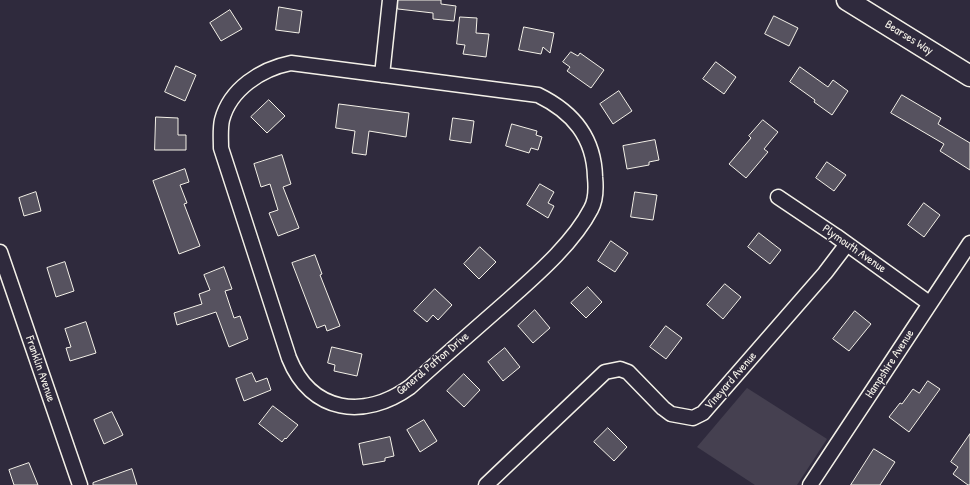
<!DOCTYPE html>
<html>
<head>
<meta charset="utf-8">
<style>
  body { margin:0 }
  canvas { display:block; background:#2f2a3d }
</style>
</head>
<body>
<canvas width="970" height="485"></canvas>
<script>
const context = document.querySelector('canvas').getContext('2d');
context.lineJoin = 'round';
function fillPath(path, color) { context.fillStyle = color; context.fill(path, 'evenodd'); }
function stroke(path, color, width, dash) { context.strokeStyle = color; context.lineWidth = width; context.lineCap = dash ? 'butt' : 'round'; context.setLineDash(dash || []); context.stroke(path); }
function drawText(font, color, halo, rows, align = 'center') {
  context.font = font + ' "Patrick Hand",sans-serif'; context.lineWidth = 3; context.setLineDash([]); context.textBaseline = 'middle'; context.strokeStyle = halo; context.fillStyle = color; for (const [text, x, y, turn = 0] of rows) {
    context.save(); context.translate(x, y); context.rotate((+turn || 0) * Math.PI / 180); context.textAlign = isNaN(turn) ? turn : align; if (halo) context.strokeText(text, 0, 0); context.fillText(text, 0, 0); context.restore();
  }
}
fillPath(new Path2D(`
  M747,388L827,439L797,485H755L697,447Z`), '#454050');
const building = new Path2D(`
  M398,0H441V4L456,6L454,21L433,19V13L398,9Z
  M279,7L302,11L299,33L276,30Z
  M230,10L242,29L221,41L210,23Z
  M774,16L798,28L789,46L765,34Z
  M460,17L477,18L476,33L489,34L486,57L463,54L465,45L457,44Z
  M524,27L554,33L550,53L543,47L541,54L519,50Z
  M571,52L578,56L580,53L604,70L591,88L567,71L570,67L563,62Z
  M716,62L736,77L724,94L703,79Z
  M176,66L196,75L185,101L165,92Z
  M800,67L828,87L833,80L848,91L832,115L814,102L815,100L790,82Z
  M619,91L632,111L613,124L600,104Z
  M902,95L941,118L938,124L970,143V170L940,151L944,144L891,113Z
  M269,100L285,116L267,133L251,117Z
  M339,104L409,113L406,137L369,131L366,155L352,153L355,131L336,128Z
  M156,117L178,118V135H186V150H155Z
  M453,118L474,121L471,143L450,140Z
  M763,120L778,132L764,149L768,152L746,178L729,164L751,138L749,136Z
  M512,124L537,131L536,135L542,137L538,150L531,148L529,153L506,146Z
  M655,140L659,160L649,162V165L627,169L623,146Z
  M282,155L291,184L283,187L299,228L278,236L269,213L278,210L270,184L261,187L254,164Z
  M827,162L846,175L834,191L816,178Z
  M185,169L189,182L180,185L187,203L184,204L200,246L179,254L153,181Z
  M540,184L554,192L548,203L554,206L548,218L527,205Z
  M36,192L41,211L24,216L19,198Z
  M635,192L657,195L653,220L631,217Z
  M924,203L940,215L924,237L908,225Z
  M759,233L781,250L770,264L748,247Z
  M611,241L628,253L615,272L598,261Z
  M480,247L496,262L479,279L464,264Z
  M315,255L322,274L320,275L340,326L327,331L325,325L317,328L292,263Z
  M65,262L74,291L56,297L47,268Z
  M224,267L232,289L225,291L234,318L240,316L248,339L229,347L216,312L177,325L174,313L202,304L199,294L210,290L204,275Z
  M725,284L741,297L723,319L707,305Z
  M588,287L602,302L586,318L571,303Z
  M435,289L452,305L438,320L433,315L427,322L414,311Z
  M535,310L550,328L533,343L518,326Z
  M855,311L871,324L849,351L833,339Z
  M86,322L96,353L70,361L66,348L71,347L65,329Z
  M666,326L682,338L666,359L650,347Z
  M332,347L362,354L357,376L334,371L335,365L328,363Z
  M505,348L520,367L503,381L488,362Z
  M252,373L256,382L267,378L271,390L244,401L236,379Z
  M464,374L480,390L464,407L447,391Z
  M928,381L940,389L909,432L889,417L900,403L902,404L913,389L919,393Z
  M273,406L298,425L286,439L285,438L282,442L259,424Z
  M112,412L123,435L104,444L94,420Z
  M424,420L437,441L420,452L407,430Z
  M608,428L627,447L614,461L594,442Z
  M970,434V485H968L953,474L958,467L951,462Z
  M390,437L394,456L385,458V461L363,465L359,444Z
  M874,449L895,462L880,485H851Z
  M29,463L38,485H14L9,470Z
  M132,469L137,485H93V483Z`);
fillPath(building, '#56525f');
stroke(building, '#f4f1e8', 1);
const minor = new Path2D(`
  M291,63L538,95C573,112 594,137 595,177C596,187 596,200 591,209C573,244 534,277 505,303C473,331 441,359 410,387C364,420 311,413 289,358L221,148C221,139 220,129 222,120C230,89 261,69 291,63Z
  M382,75L390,0
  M778,197L836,236L929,303
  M0,252L80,485
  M486,485L605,372L620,369L628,372L663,408L671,414L693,418L703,413L825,273L847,244
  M810,485L970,243`);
const secondary = new Path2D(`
  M847,0L970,76`);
stroke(minor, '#f4f1e8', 17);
stroke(secondary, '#f4f1e8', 23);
stroke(minor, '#2f2a3d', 14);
stroke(secondary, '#2f2a3d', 20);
drawText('12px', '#f4f1e8', '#2f2a3d', [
  ["Bearses Way",909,38,32],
  ["Plymouth Avenue",854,249,35],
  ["General Patton Drive",433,364,-40],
  ["Hampshire Avenue",890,364,-57],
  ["Franklin Avenue",40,369,71],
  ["Vineyard Avenue",731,381,-49]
]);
</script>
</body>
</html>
